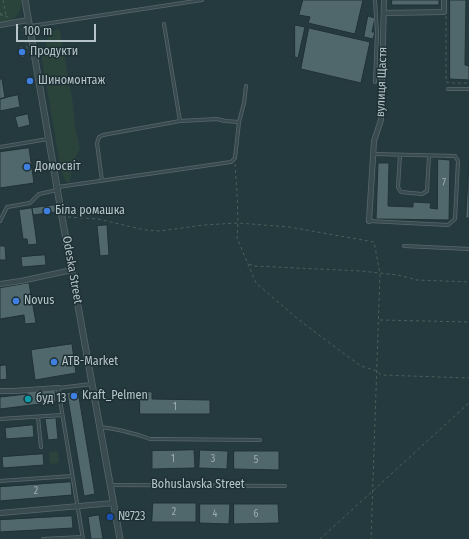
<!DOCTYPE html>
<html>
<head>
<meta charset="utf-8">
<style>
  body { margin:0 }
  #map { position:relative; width:469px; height:539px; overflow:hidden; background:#253a3f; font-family:"Fira Sans Condensed",sans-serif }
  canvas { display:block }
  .scale { position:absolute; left:16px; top:24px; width:80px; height:18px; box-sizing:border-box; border:2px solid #b6c5ca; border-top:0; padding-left:5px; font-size:12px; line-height:14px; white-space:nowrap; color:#b6c5ca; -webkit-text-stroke:3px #1e3034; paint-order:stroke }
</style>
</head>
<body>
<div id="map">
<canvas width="469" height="539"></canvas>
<div class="scale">100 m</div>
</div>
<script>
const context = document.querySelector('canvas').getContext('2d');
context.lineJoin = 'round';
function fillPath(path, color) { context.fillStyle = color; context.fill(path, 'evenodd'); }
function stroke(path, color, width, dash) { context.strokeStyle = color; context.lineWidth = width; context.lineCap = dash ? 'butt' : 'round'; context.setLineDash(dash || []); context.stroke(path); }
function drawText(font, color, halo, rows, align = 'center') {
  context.font = font + ' "Fira Sans Condensed",sans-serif'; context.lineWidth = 3; context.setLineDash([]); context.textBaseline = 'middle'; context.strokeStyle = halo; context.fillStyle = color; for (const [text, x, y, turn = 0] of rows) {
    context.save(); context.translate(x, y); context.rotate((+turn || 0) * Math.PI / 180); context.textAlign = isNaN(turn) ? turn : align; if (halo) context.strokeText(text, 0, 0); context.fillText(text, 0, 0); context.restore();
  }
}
fillPath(new Path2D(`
  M0,0H22C21,15 14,21 0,23Z
  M58,29L60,31L73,104L75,127L80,148L72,165L70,182H66L61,170L41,55L45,49L46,43L51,32Z
  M58,451L59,463L50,464L49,452Z`), '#2a443b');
const building = new Path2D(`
  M303,0H363L355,34L308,23L310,17L299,15Z
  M392,0H439V5H392Z
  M450,0H466L465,65L469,66V80L450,79Z
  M368,16L375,18L372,32H375L373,39L364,37Z
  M295,25L305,27L298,58L295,57Z
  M309,28L370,42L361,83L301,69Z
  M23,46L25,57L21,58L19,47Z
  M28,77H32L33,84H28Z
  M0,79H2L5,98L0,99Z
  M18,95L20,107L0,111V99Z
  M28,114L30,125L18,128L15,117Z
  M29,148L34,183L0,188V152Z
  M438,159L450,160L449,220L376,219L378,163H389L388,206L413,207V202L431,203L430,208L437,209Z
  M469,160V218H466Z
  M55,205L56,212L33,215L32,208Z
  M32,208L37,244L28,245L27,239H23L19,210Z
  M107,225L109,255L100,256L97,226Z
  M0,246H5L6,260H0Z
  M45,255L46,265L22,267L21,257Z
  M29,283L36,323L25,324L24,315L0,319V288Z
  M72,344L76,373L35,380L31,350Z
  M6,365L7,379L0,380V366Z
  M55,390L56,402L0,409V397L27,394V392Z
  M78,391L95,494L84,496L67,393Z
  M140,391L152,392V399L210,400V414H140Z
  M56,418L58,439L48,440L45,419Z
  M33,425L34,437L6,439L5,428Z
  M194,450L195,468L152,469V451Z
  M200,450L228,451L227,469L199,468Z
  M234,451H279V470L234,469Z
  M43,454L44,465L3,468L2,457Z
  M71,482L72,495L0,501V487Z
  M153,503H196V522H152Z
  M200,504H230L229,524L200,523Z
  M234,504H278L279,523L234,524Z
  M99,515L103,539H91L88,517Z
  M72,516L73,528L0,532V520Z`);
fillPath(building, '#50676c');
stroke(building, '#203236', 1);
const service = new Path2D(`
  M164,24L180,121
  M31,26L202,0
  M375,82L377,33L375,0
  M448,89H469
  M0,147L48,139
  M400,155L398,187L399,189L401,192L422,194L427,191L429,156
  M102,181L97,143L99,137L103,135L180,121L217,119L225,121L239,122
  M58,187L231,162L235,158L239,122L244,103L246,86
  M0,221L7,207L30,203L39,194L57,190
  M369,221L448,225L455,219L458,161L455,156L373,154
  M404,246L469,249
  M38,417L41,447
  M0,419L62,415
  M100,427C118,429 134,433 150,439L260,440
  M0,481L72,476
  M111,485L285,486
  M43,539L82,537
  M83,539L58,388L92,384`);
const minor = new Path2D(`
  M384,13L444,12V0
  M0,25L28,20
  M369,221L374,141L381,120L384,0
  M0,284L21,281L72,270
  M0,391H14L58,388
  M0,513L114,503`);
const tertiary = new Path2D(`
  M25,0L62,217L120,539`);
stroke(service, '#57686d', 4);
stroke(minor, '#57686d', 6);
stroke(tertiary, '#57686d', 7);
stroke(new Path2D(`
  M3,0L6,15
  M0,13L9,18
  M0,15H4
  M446,16V82L451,83H469
  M16,27L20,28L23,30L28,52H29
  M235,164L237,191L238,223L237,238L256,283L299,320L343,353L361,366L377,371L381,375L469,378
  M68,217L98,219L145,230L160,231L204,225L238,223L289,227L374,242L380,273L371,539
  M249,264L254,266L361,271L398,275L417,280L469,282
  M380,320L469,322
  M320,539L469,403`), '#49615a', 1, [3, 3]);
stroke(service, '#394b4f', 2.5);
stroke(minor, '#394b4f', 4.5);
stroke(tertiary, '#394b4f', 5.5);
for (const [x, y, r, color] of [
  [22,52,4,"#3f7fe0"],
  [30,81,4,"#3f7fe0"],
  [27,167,4,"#3f7fe0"],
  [47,211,4,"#3f7fe0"],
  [16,301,4,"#3f7fe0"],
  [54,362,4,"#3f7fe0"],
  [74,396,4,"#3f7fe0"],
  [28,399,4,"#0f9aa8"],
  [110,517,4,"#1a4fb4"]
]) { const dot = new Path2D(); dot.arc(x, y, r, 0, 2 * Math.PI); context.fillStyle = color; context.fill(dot); stroke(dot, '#1e3034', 1.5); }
drawText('10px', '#9caeb2', null, [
  ["7",444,183],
  ["1",175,407],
  ["1",173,459],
  ["3",213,459],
  ["5",256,460],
  ["2",36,491],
  ["2",174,512],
  ["4",215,514],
  ["6",256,514]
]);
drawText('12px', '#b6c5ca', '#1e3034', [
  ["Продукти",30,52],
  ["Шиномонтаж",38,81],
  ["Домосвіт",35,167],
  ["Біла ромашка",55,211],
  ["Novus",24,301],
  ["ATB-Market",62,362],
  ["Kraft_Pelmen",82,396],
  ["буд 13",36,399],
  ["№723",118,517]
], 'left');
drawText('12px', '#b6c5ca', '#1e3034', [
  ["вулиця Щастя",382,82,-88],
  ["Odeska Street",72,270,80],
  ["Bohuslavska Street",198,485]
]);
</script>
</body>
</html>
